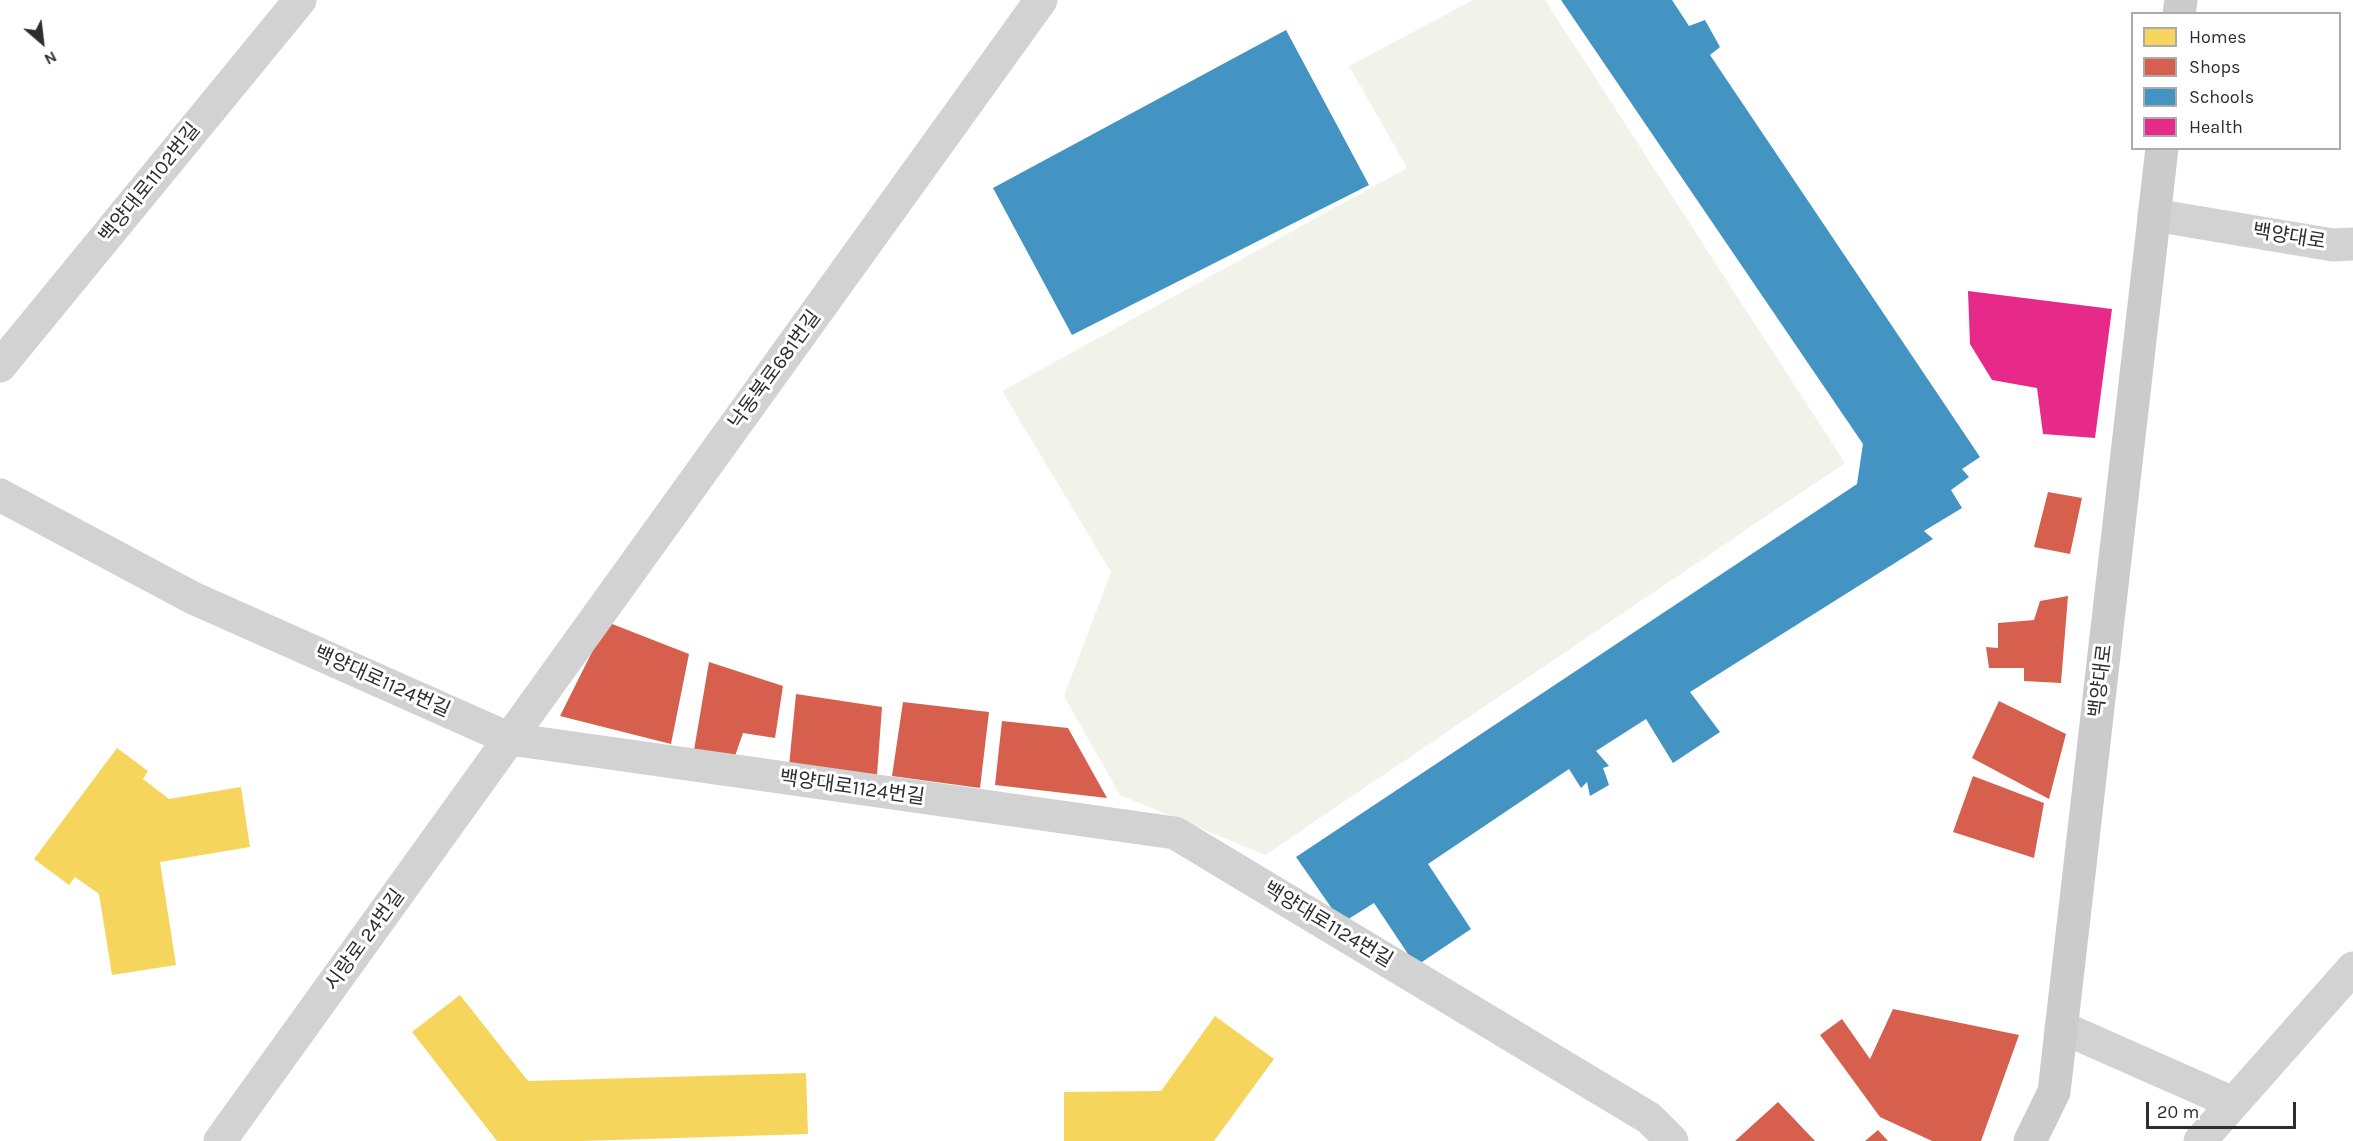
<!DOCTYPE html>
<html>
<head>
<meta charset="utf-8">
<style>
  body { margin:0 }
  #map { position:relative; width:2353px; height:1141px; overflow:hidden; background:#fff; font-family:Karla,sans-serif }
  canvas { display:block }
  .legend { position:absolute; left:2131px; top:12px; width:210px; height:138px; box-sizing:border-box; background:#fff; border:2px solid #ababab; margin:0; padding:8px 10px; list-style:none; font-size:18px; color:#2d2d2d }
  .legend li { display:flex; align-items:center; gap:12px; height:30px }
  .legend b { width:30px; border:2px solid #ababab }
  .north { position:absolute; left:12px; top:12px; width:60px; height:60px; -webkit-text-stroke:4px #fff; paint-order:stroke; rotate:152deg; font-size:16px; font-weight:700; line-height:24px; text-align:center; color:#2d2d2d }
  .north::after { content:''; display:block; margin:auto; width:21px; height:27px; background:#2d2d2d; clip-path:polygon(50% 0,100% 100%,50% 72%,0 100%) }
  .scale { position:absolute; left:2146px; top:1102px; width:150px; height:27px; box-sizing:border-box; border:3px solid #2d2d2d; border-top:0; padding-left:8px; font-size:18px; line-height:21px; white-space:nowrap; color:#2d2d2d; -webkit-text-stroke:4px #fff; paint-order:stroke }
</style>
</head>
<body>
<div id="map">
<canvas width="2353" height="1141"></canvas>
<ul class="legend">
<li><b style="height:16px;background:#f6d55c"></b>Homes</li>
<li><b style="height:16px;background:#d6604d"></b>Shops</li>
<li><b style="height:16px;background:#4393c3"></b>Schools</li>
<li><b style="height:16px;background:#e7298a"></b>Health</li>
</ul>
<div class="north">N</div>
<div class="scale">20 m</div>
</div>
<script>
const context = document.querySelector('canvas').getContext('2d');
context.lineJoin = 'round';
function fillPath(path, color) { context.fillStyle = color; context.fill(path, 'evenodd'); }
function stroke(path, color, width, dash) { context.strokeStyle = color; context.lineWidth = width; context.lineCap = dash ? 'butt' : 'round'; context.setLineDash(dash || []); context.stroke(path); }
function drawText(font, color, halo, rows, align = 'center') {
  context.font = font + ' Karla,"Noto Sans KR",sans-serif'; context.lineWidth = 6; context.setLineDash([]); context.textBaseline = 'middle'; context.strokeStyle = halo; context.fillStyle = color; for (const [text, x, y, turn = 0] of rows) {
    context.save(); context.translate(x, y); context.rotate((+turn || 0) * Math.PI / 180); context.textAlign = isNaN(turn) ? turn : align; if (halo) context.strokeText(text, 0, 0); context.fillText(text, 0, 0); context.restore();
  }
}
fillPath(new Path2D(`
  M1473,0H1545L1845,463L1265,855L1120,795L1064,696L1111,572L1002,391L1407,168L1349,66Z`), '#f1f3eb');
fillPath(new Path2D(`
  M117,748L148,771L143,779L169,799L241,787L250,847L160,862L176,965L112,975L99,894L75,877L69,885L34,859Z
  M460,995L528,1081L806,1073L808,1134L580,1141H497L412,1032Z
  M1215,1016L1274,1059L1214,1141H1064V1092L1161,1091Z`), '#f6d55c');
fillPath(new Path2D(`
  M2048,492L2082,498L2070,554L2034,547Z
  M2068,596L2061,683L2024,681V668H1989L1986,647L1998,648V623L2034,620L2040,601Z
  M607,622L689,654L671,744L560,716Z
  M709,662L783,686L775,738L743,733L735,756L694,750Z
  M796,694L882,707L877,775L789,766Z
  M1999,701L2066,734L2049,799L1972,758Z
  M903,702L989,712L980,788L892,776Z
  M1002,721L1068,728L1107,798L995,785Z
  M1973,776L2044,803L2034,858L1953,832Z
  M1893,1009L2019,1035L1981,1141H1932L1880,1117L1820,1035L1842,1019L1870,1059Z
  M1778,1102L1815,1141H1735Z
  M1878,1130L1888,1141H1865Z`), '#d6604d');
fillPath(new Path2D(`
  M1561,0H1672L1689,26L1705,20L1720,47L1710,55L1980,457L1962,469L1969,477L1951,490L1962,508L1924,531L1933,539L1690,692L1720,732L1673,763L1646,719L1596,751L1609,766L1603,768L1609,785L1590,796L1587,782L1581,788L1569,769L1428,864L1471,929L1416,966L1374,903L1342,923L1296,857L1857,484L1863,444Z
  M1286,30L1369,185L1072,335L993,188Z`), '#4393c3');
fillPath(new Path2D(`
  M1968,291L2112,309L2095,438L2043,434L2037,388L1992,380L1970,344Z`), '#e7298a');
stroke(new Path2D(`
  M2154,215L2333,245L2353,244
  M0,366L300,0
  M0,495L193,598L510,739L1175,833L1649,1118L1672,1141
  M2061,1027L2233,1103
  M220,1141L1041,0
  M2200,1141L2353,968`), '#d2d2d2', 33);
stroke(new Path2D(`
  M2179,14L2181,0
  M2030,1141L2054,1092L2162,148`), '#cbcbcb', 33);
drawText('20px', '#2d2d2d', '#fff', [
  ["백양대로1102번길",150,183,-51],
  ["백양대로",2289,237,9],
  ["낙동북로681번길",775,370,-54],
  ["백양대로",2101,681,-83],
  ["백양대로1124번길",382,682,24],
  ["백양대로1124번길",852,788,8],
  ["백양대로1124번길",1328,925,31],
  ["시랑로 24번길",365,940,-54]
]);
</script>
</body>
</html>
